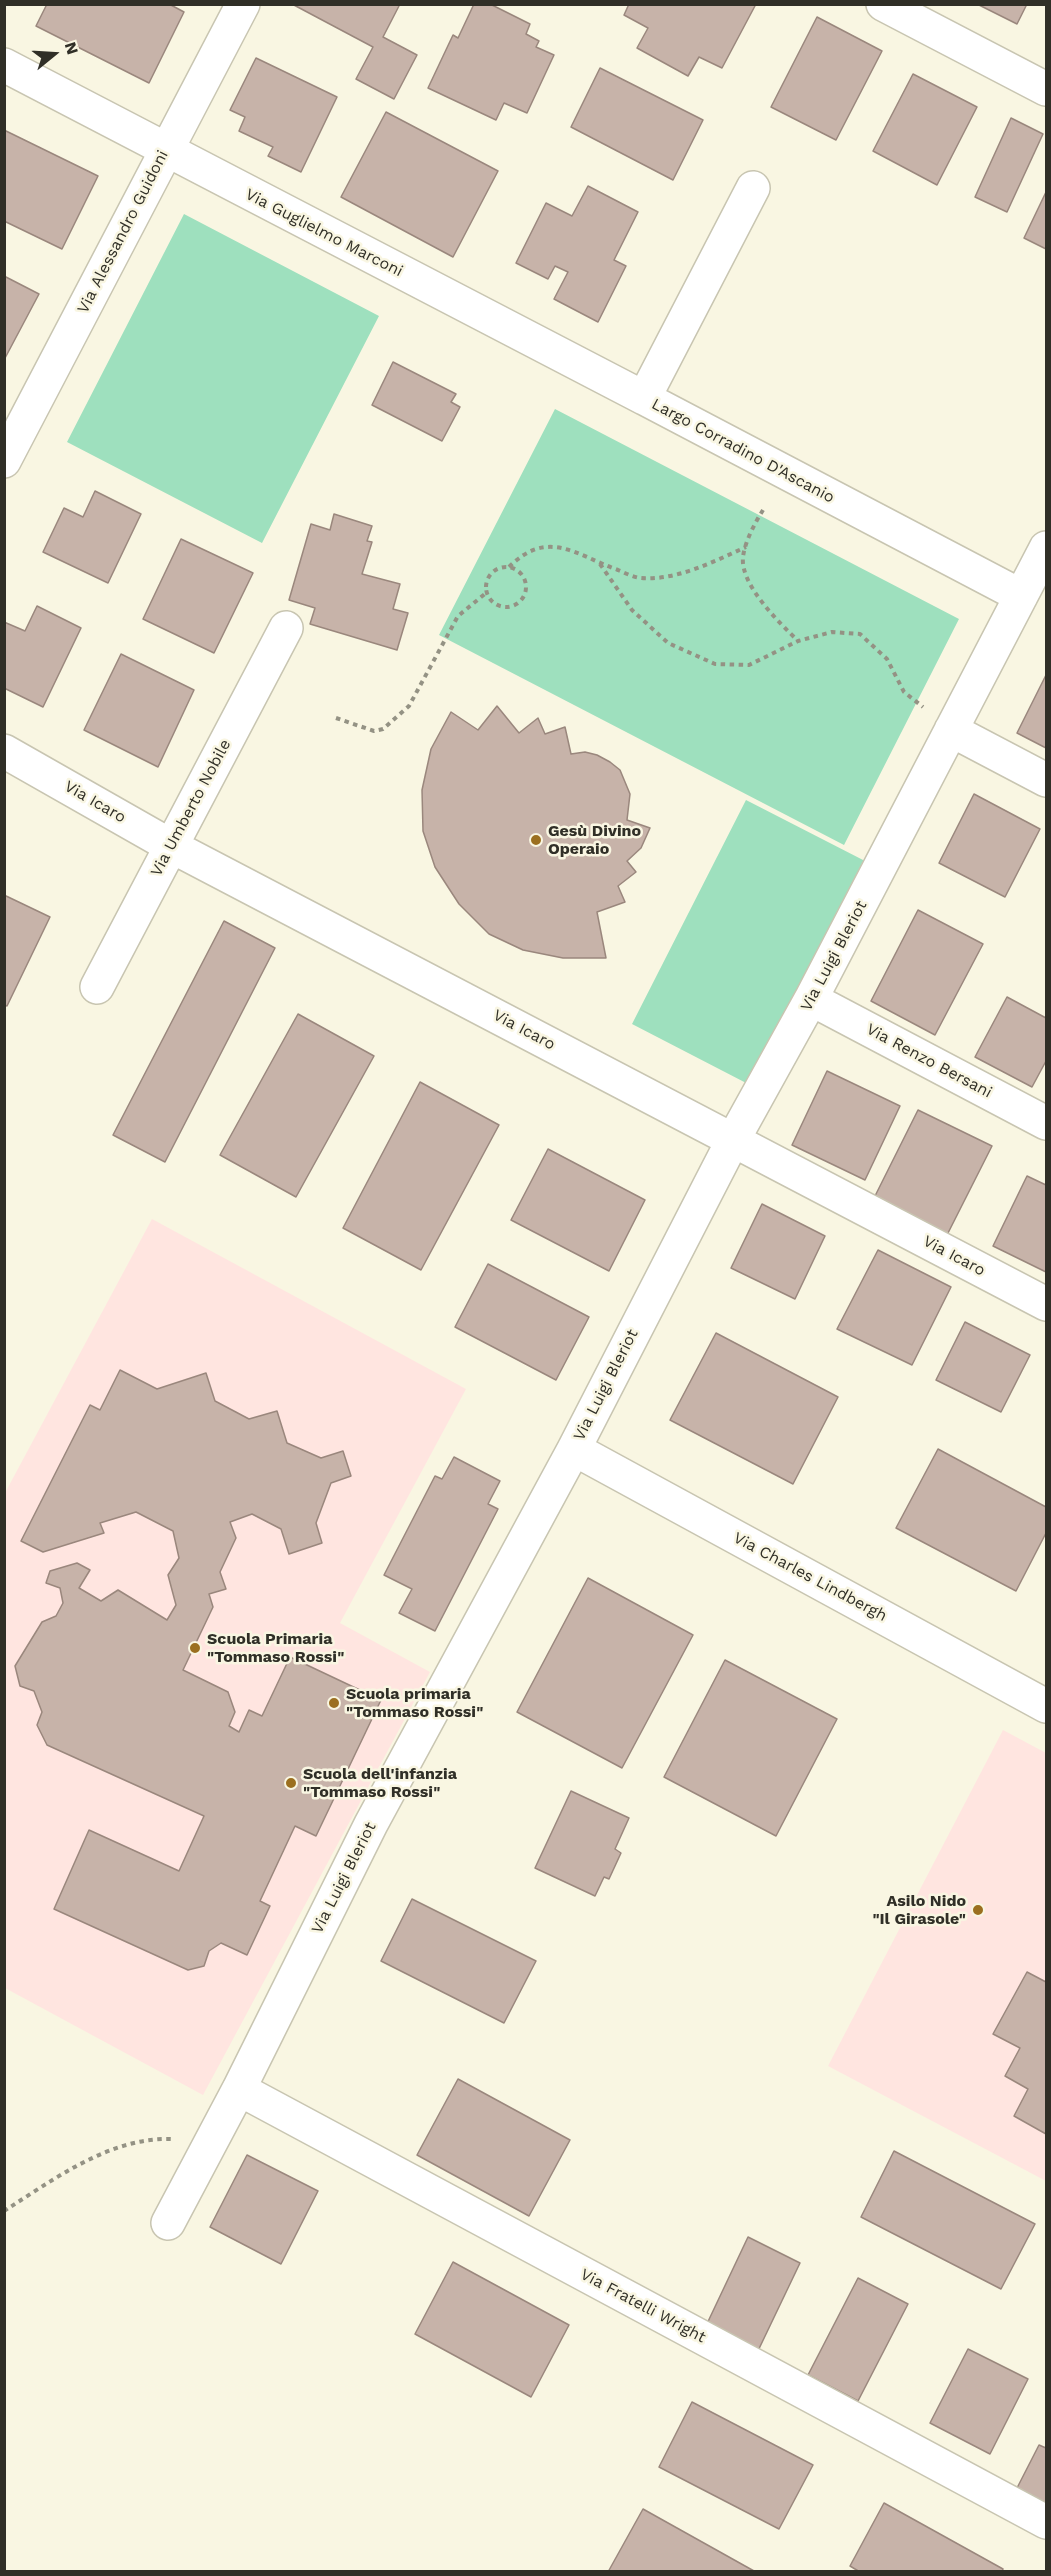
<!DOCTYPE html>
<html>
<head>
<meta charset="utf-8">
<style>
  body { margin:0 }
  #map { position:relative; width:1051px; height:2576px; overflow:hidden; background:#f9f6e2; font-family:"Work Sans",sans-serif }
  canvas { display:block }
  .frame { position:absolute; inset:0; border:6px solid #302f27; pointer-events:none }
  .north { position:absolute; left:24px; top:24px; width:60px; height:60px; -webkit-text-stroke:4px #f9f6e2; paint-order:stroke; rotate:72deg; font-size:16px; font-weight:700; line-height:24px; text-align:center; color:#302f27 }
  .north::after { content:''; display:block; margin:auto; width:21px; height:27px; background:#302f27; clip-path:polygon(50% 0,100% 100%,50% 72%,0 100%) }
</style>
</head>
<body>
<div id="map">
<canvas width="1051" height="2576"></canvas>
<div class="frame"></div>
<div class="north">N</div>
</div>
<script>
const context = document.querySelector('canvas').getContext('2d');
context.lineJoin = 'round';
function fillPath(path, color) { context.fillStyle = color; context.fill(path, 'evenodd'); }
function stroke(path, color, width, dash) { context.strokeStyle = color; context.lineWidth = width; context.lineCap = dash ? 'butt' : 'round'; context.setLineDash(dash || []); context.stroke(path); }
function drawText(font, color, halo, rows, align = 'center') {
  context.font = font + ' "Work Sans",sans-serif'; context.lineWidth = 5; context.setLineDash([]); context.textBaseline = 'middle'; context.strokeStyle = halo; context.fillStyle = color; for (const [text, x, y, turn = 0] of rows) {
    context.save(); context.translate(x, y); context.rotate((+turn || 0) * Math.PI / 180); context.textAlign = isNaN(turn) ? turn : align; if (halo) context.strokeText(text, 0, 0); context.fillText(text, 0, 0); context.restore();
  }
}
fillPath(new Path2D(`
  M152,1219L466,1389L340,1623L430,1672L203,2095L5,1988V1493Z
  M1003,1730L1046,1753V2181L828,2066Z`), '#ffe5e0');
fillPath(new Path2D(`
  M184,214L379,316L262,543L67,442Z
  M555,409L959,619L844,845L439,635Z
  M746,800L865,861L750,1085L632,1024Z`), '#9ee0be');
const building = new Path2D(`
  M47,4H169L184,12L149,83L36,26Z
  M292,4H400L383,37L417,55L394,99L356,79L373,47Z
  M474,4H490L530,24L526,34L539,41L536,47L554,55L527,113L504,103L496,120L428,88L453,35L458,38Z
  M629,4H756L722,68L699,57L688,76L637,48L648,28L624,15Z
  M977,4H1027L1017,24Z
  M817,17L882,51L836,140L771,107Z
  M256,58L337,97L301,172L268,156L273,147L239,131L245,117L230,110Z
  M600,68L703,120L673,180L571,127Z
  M913,74L977,107L937,185L873,151Z
  M386,112L498,171L453,257L341,197Z
  M1011,118L1043,134L1007,212L975,197Z
  M4,130L98,176L62,249L4,221Z
  M588,186L638,212L614,260L626,266L598,322L554,299L568,272L555,266L548,279L516,263L546,203L572,216Z
  M1046,192V249L1024,238Z
  M4,276L39,294L4,360Z
  M393,362L456,394L451,402L460,407L442,441L372,405Z
  M95,491L141,514L108,583L43,552L64,508L83,517Z
  M334,514L372,526L367,541L372,542L362,574L400,584L393,609L408,613L397,650L310,624L315,608L289,600L311,524L330,530Z
  M181,539L253,573L214,653L143,619Z
  M37,606L81,628L43,707L4,688V622L25,631Z
  M121,654L194,690L158,767L84,730Z
  M1046,675V748L1017,733Z
  M497,706L519,733L538,718L545,734L565,727L571,754L585,752L597,755L610,762L620,770L630,794L627,820L650,828L641,848L627,861L636,872L618,886L625,902L597,912L606,958H563L523,950L489,934L459,904L435,867L423,831L422,790L431,749L451,712L478,730Z
  M974,794L1040,829L1005,897L939,863Z
  M4,895L50,917L7,1006L4,1005Z
  M918,910L983,944L935,1035L871,1001Z
  M224,921L275,948L165,1162L113,1135Z
  M1007,997L1046,1018V1061L1032,1087L975,1057Z
  M298,1014L374,1056L296,1197L220,1155Z
  M827,1071L900,1106L865,1180L792,1145Z
  M420,1082L499,1125L421,1270L343,1228Z
  M918,1110L992,1146L946,1237L873,1200Z
  M548,1149L645,1200L609,1271L511,1220Z
  M1027,1176L1046,1185V1272L993,1246Z
  M762,1204L825,1236L795,1299L731,1268Z
  M878,1250L951,1287L912,1365L837,1329Z
  M488,1264L589,1317L556,1380L455,1327Z
  M965,1322L1030,1355L1001,1412L936,1380Z
  M716,1333L838,1397L793,1484L670,1420Z
  M120,1370L157,1389L206,1373L215,1401L249,1419L277,1411L287,1443L321,1458L343,1451L351,1476L331,1483L316,1523L322,1543L289,1554L281,1529L252,1514L230,1522L236,1538L220,1572L226,1589L209,1594L213,1607L183,1670L228,1692L235,1712L229,1726L239,1732L249,1710L262,1716L290,1657L381,1700L316,1836L295,1826L260,1901L270,1906L247,1955L221,1943L209,1951L204,1966L188,1970L54,1909L89,1830L179,1871L204,1816L47,1745L37,1725L42,1712L34,1691L20,1686L15,1666L42,1622L56,1616L63,1603L60,1588L46,1583L50,1571L77,1563L90,1570L79,1588L101,1601L118,1590L167,1620L176,1605L168,1575L179,1558L173,1531L136,1512L100,1523L104,1533L43,1552L21,1541L90,1405L100,1410Z
  M938,1449L1046,1507V1533L1016,1591L896,1528Z
  M454,1457L500,1481L488,1504L498,1509L435,1631L399,1613L412,1589L384,1575L435,1476L442,1479Z
  M588,1578L693,1635L622,1768L517,1712Z
  M725,1660L837,1719L776,1836L664,1777Z
  M571,1791L629,1818L615,1849L621,1853L609,1879L604,1877L595,1896L535,1868Z
  M412,1899L536,1961L504,2023L381,1961Z
  M1027,1972L1046,1982V2134L1014,2116L1028,2089L1005,2076L1020,2048L993,2034Z
  M458,2079L570,2140L529,2216L417,2155Z
  M894,2151L1035,2224L1001,2289L861,2217Z
  M247,2155L318,2191L281,2264L210,2227Z
  M748,2237L800,2263L756,2355L704,2330Z
  M453,2262L569,2325L531,2397L415,2334Z
  M858,2278L908,2304L858,2401L808,2375Z
  M968,2349L1028,2379L990,2454L930,2423Z
  M692,2402L813,2465L779,2529L659,2467Z
  M1039,2445L1046,2448V2503L1017,2488Z
  M884,2503L1003,2569L1002,2572H860L850,2566Z
  M643,2509L754,2571V2572H608Z`);
fillPath(building, '#c7b3a9');
stroke(building, '#9a877d', 1.5);
const minor = new Path2D(`
  M883,4L1046,89
  M4,65L644,398
  M753,188L644,398L1021,596
  M4,461L243,4
  M951,730L1046,780
  M4,751L171,846L1046,1304
  M97,987L286,628
  M811,999L1046,1123
  M574,1449L1046,1706
  M239,2089L1046,2522
  M168,2223L239,2089L371,1824L574,1449L733,1140L811,999L1046,548`);
stroke(minor, '#c8c5b1', 36);
stroke(new Path2D(`
  M763,510C755,523 745,541 743,557C740,585 779,622 798,641
  M600,564L632,610L668,643L715,664L749,665L798,641L832,632L860,634L887,659L904,692L923,707
  M486 587a20 20 0 1 1 40 0a20 20 0 1 1-40 0Z
  M509,567C548,528 576,555 618,570C625,573 633,577 640,578C676,581 713,562 746,547
  M336,718L374,731L383,729L409,706L458,616L486,593
  M4,2211C53,2180 110,2137 171,2139`), '#949284', 4, [4.5, 4.5]);
stroke(minor, '#fff', 33);
for (const [x, y, r, color] of [
  [536,840,6,"#9b6f1f"],
  [195,1648,6,"#9b6f1f"],
  [334,1703,6,"#9b6f1f"],
  [291,1783,6,"#9b6f1f"],
  [978,1910,6,"#9b6f1f"]
]) { const dot = new Path2D(); dot.arc(x, y, r, 0, 2 * Math.PI); context.fillStyle = color; context.fill(dot); stroke(dot, '#f9f6e2', 2); }
drawText('16px', '#302f27', '#f9f6e2', [
  ["Via Alessandro Guidoni",123,232,-63],
  ["Via Guglielmo Marconi",324,233,27],
  ["Largo Corradino D'Ascanio",743,451,28],
  ["Via Icaro",95,802,30],
  ["Via Umberto Nobile",191,808,-62],
  ["Via Luigi Bleriot",834,956,-62],
  ["Via Icaro",524,1030,28],
  ["Via Renzo Bersani",929,1061,28],
  ["Via Icaro",954,1256,28],
  ["Via Luigi Bleriot",606,1385,-63],
  ["Via Charles Lindbergh",810,1577,28],
  ["Via Luigi Bleriot",344,1878,-63],
  ["Via Fratelli Wright",643,2306,28]
]);
drawText('bold 16px', '#302f27', '#f9f6e2', [
  ["Gesù Divino",548,831],
  ["Operaio",548,849],
  ["Scuola Primaria",207,1639],
  ["\"Tommaso Rossi\"",207,1657],
  ["Scuola primaria",346,1694],
  ["\"Tommaso Rossi\"",346,1712],
  ["Scuola dell'infanzia",303,1774],
  ["\"Tommaso Rossi\"",303,1792],
  ["Asilo Nido",966,1901,"right"],
  ["\"Il Girasole\"",966,1919,"right"]
], 'left');
</script>
</body>
</html>
